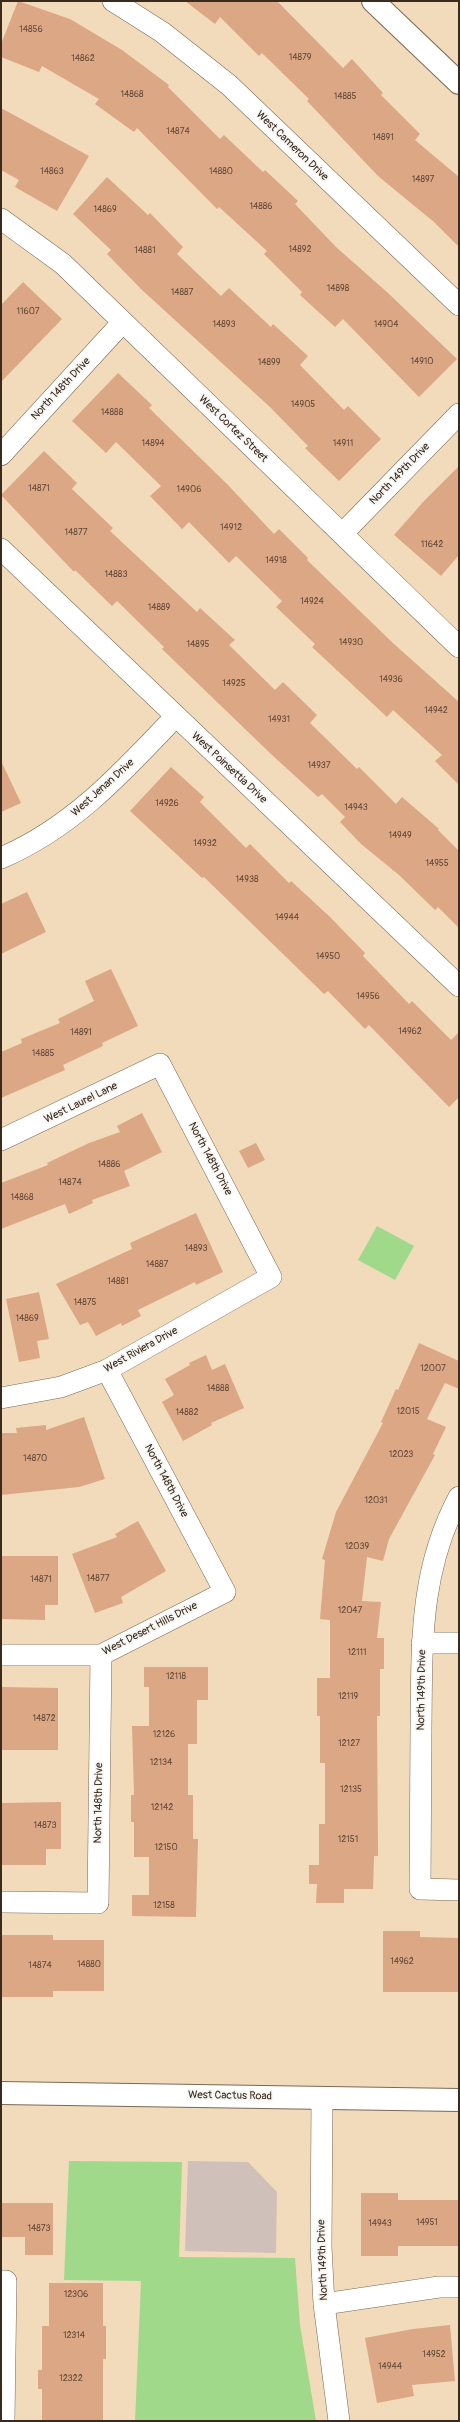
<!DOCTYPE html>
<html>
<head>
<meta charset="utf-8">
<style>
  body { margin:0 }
  #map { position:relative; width:460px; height:2422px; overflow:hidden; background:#f2dbbb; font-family:Pangolin,sans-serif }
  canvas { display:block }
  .frame { position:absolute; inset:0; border:2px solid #3b2a1e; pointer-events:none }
</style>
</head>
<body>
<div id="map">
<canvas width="460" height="2422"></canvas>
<div class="frame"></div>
</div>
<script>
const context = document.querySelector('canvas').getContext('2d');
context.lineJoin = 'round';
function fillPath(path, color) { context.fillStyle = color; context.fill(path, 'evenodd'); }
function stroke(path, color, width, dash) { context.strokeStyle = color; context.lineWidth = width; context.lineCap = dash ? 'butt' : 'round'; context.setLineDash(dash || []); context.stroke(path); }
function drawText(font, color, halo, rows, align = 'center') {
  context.font = font + ' Pangolin,sans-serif'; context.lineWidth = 3.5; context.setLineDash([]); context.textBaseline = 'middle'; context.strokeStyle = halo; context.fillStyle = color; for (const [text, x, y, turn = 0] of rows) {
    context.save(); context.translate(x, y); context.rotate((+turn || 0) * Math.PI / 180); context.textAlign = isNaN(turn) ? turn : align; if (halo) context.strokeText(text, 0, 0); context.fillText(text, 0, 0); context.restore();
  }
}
fillPath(new Path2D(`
  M188,2161L248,2162L277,2192L276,2253L185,2251Z`), '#cfc1ba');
fillPath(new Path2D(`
  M377,1226L414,1246L395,1280L358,1260Z
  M69,2161L182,2162L179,2257L295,2258L300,2325L316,2421H135L141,2281L64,2280Z`), '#a1d98a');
fillPath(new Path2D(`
  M18,1L70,19L122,50L169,85L168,87L220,139L224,135L263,172L265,170L298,201L295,204L336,247L388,293L457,359L419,397L343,319L335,327L300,295L302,292L264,254L267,251L219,207L217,209L137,128L134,132L95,104L99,99L42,66L39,72L1,57V44Z
  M185,1H277L343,68L352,59L383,93L381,95L420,134L415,140L459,177V247L434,222L378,176L307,101L309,99L262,53L259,56L220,17L215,24Z
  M1,108L89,156L57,211L15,187L19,180L1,170Z
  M107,177L148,215L150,213L183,247L177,254L221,296L229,288L271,327L273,324L308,356L300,365L344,410L348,406L381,439L339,481L305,448L308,446L271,408L141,289L107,254L111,250L73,214Z
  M23,282L62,319L1,382V305Z
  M118,373L152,405L149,408L227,484L274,534L279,529L308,558L307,560L394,644L459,702V785L435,761L442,755L393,710L387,717L312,647L315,644L276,607L282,601L236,556L229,563L189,522L182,529L150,496L161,486L116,442L106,453L72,421Z
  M44,451L77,483L72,489L113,528L110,531L197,612L200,608L235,640L229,645L275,690L283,682L317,715L310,723L357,769L359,767L396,804L402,797L439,829L438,830L459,851V928L438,907L435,910L399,875L361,844L340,822L345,817L322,794L318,797L272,755L162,649L164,647L117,601L112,606L75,570L74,572L1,495Z
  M459,466V555L441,576L394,535L424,501Z
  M1,761L21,803L1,812Z
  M171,767L204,797L200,802L246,848L250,844L289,883L291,881L329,916L365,953L363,956L409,1004L412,1001L451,1040L459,1032V1097L449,1107L369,1025L365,1029L328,991L324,994L204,877L202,878L130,811Z
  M27,892L46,932L1,954V904Z
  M111,969L138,1026L102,1043L103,1046L63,1065L65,1070L1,1098V1052L22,1043L21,1039L60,1023L58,1019L94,1001L85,981Z
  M142,1113L162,1152L124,1171L130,1186L92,1200L93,1203L69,1214L65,1204L1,1229V1183L48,1165L47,1163L89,1143L120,1132L117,1126Z
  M256,1143L265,1160L248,1168L239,1151Z
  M196,1213L223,1272L196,1285L195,1282L138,1310L141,1316L122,1326L121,1323L96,1336L88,1322L80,1325L56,1284L132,1249L130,1243Z
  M39,1292L49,1339L37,1341L40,1358L19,1362L6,1299Z
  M419,1343L459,1361V1389L445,1383L427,1419L446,1427L433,1454L435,1455L389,1539L383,1561L367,1557L362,1601L381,1602L377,1638H384V1669H380V1716H377L378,1856H374L373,1889H344V1903H316L317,1884H309V1865H319V1824H325V1763H320V1716H317V1678H330V1620L320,1619L325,1560L322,1559L336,1512L383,1423L381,1422L396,1389L398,1390Z
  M206,1355L212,1370L225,1364L244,1408L211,1423L212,1425L183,1441L162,1402L174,1395L165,1379L190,1365L189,1363Z
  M84,1417L105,1479L79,1487L1,1495V1433H17L16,1428L46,1425V1430Z
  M138,1521L166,1571L121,1597L123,1603L95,1613L72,1554L117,1537L115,1534Z
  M1,1556H58V1605H45V1620L1,1619Z
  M144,1667H208V1700H197V1744H188V1795H193V1839H198L196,1917L132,1916V1895H149V1857H134V1822H131V1795H134L132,1726H149V1687H144Z
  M1,1687L58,1688V1750H1Z
  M61,1802V1849H46V1865H1V1803Z
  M383,1931H420V1937L459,1938V1992H383Z
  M1,1935H53V1940H104V1991H53V1997H1Z
  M361,2193H398V2200H459V2246H398V2256H361Z
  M1,2203H53V2255H25V2237H1Z
  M49,2283H103V2326H106V2359H103V2421H42V2389H38V2370H42V2326H49Z
  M450,2325L455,2381L412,2385L414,2396L377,2403L365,2338L413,2329Z`), '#dba784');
const street = new Path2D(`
  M113,1L162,32L229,85L459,305
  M1,219L63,264L459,647
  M1,455L122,323
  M342,534L459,414
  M1,549L459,986
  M1,858C72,828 123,772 175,717
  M1,1140L160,1064L271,1277L107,1370L61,1387L1,1398
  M459,1497C419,1571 422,1646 421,1728C421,1782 420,1835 420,1889L459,1890
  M422,1643H459
  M1,1655H101L225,1592L107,1370
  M1,1902L98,1903L101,1655
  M322,2098L321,2247L324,2304L339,2421
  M1,2281H6L4,2421
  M324,2304L439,2287H459`);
const secondary = new Path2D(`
  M373,1L459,83
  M1,2093L459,2100`);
stroke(street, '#7b6855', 22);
stroke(secondary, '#7b6855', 24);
stroke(street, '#fff', 21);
stroke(secondary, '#fff', 22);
drawText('9px', '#634938', null, [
  ["14856",31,30],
  ["14879",300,58],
  ["14862",83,59],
  ["14868",132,95],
  ["14885",345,97],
  ["14874",178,132],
  ["14891",383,138],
  ["14863",52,172],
  ["14880",221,172],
  ["14897",423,180],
  ["14886",261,207],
  ["14869",105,210],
  ["14892",300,250],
  ["14881",145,251],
  ["14898",338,289],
  ["14887",182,293],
  ["11607",28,312],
  ["14893",224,325],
  ["14904",386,325],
  ["14910",422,362],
  ["14899",269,363],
  ["14905",303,405],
  ["14888",112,413],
  ["14894",153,444],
  ["14911",343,444],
  ["14871",39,489],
  ["14906",189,490],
  ["14912",231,528],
  ["14877",76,533],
  ["11642",432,545],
  ["14918",276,561],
  ["14883",116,575],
  ["14924",312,602],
  ["14889",159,608],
  ["14930",351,643],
  ["14895",198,645],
  ["14936",391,680],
  ["14925",234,684],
  ["14942",436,711],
  ["14931",279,720],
  ["14937",319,766],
  ["14926",167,804],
  ["14943",356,808],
  ["14949",400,836],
  ["14932",205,844],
  ["14955",437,864],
  ["14938",247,880],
  ["14944",287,918],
  ["14950",328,957],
  ["14956",368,997],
  ["14962",410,1032],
  ["14891",81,1033],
  ["14885",43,1054],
  ["14886",109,1165],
  ["14874",70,1183],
  ["14868",22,1198],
  ["14893",196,1249],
  ["14887",157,1265],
  ["14881",118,1282],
  ["14875",85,1303],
  ["14869",27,1319],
  ["12007",433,1369],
  ["14888",218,1389],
  ["12015",408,1412],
  ["14882",187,1413],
  ["12023",401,1455],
  ["14870",35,1459],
  ["12031",376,1501],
  ["12039",357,1547],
  ["14877",98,1579],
  ["14871",41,1580],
  ["12047",350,1611],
  ["12111",357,1653],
  ["12118",176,1677],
  ["12119",348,1697],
  ["14872",44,1719],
  ["12126",164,1735],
  ["12127",349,1744],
  ["12134",161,1763],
  ["12135",351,1790],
  ["12142",162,1808],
  ["14873",45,1826],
  ["12151",348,1840],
  ["12150",166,1848],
  ["12158",164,1906],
  ["14962",402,1962],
  ["14880",89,1965],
  ["14874",40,1966],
  ["14951",427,2223],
  ["14943",380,2224],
  ["14873",39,2229],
  ["12306",76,2295],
  ["12314",74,2336],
  ["14952",434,2355],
  ["14944",390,2367],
  ["12322",71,2379]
]);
drawText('11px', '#3b2a1e', '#f6f6f2', [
  ["West Cameron Drive",292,146,44],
  ["North 148th Drive",61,389,-47],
  ["West Cortez Street",233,429,44],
  ["North 149th Drive",400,474,-46],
  ["West Poinsettia Drive",229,768,43],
  ["West Jenan Drive",103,788,-42],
  ["West Laurel Lane",81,1103,-26],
  ["North 148th Drive",210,1159,62],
  ["West Riviera Drive",141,1350,-29],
  ["North 148th Drive",166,1481,62],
  ["West Desert Hills Drive",150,1629,-27],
  ["North 149th Drive",422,1690,-89],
  ["North 148th Drive",99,1803,-89],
  ["West Cactus Road",230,2096,1],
  ["North 149th Drive",323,2260,-92]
]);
</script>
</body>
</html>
